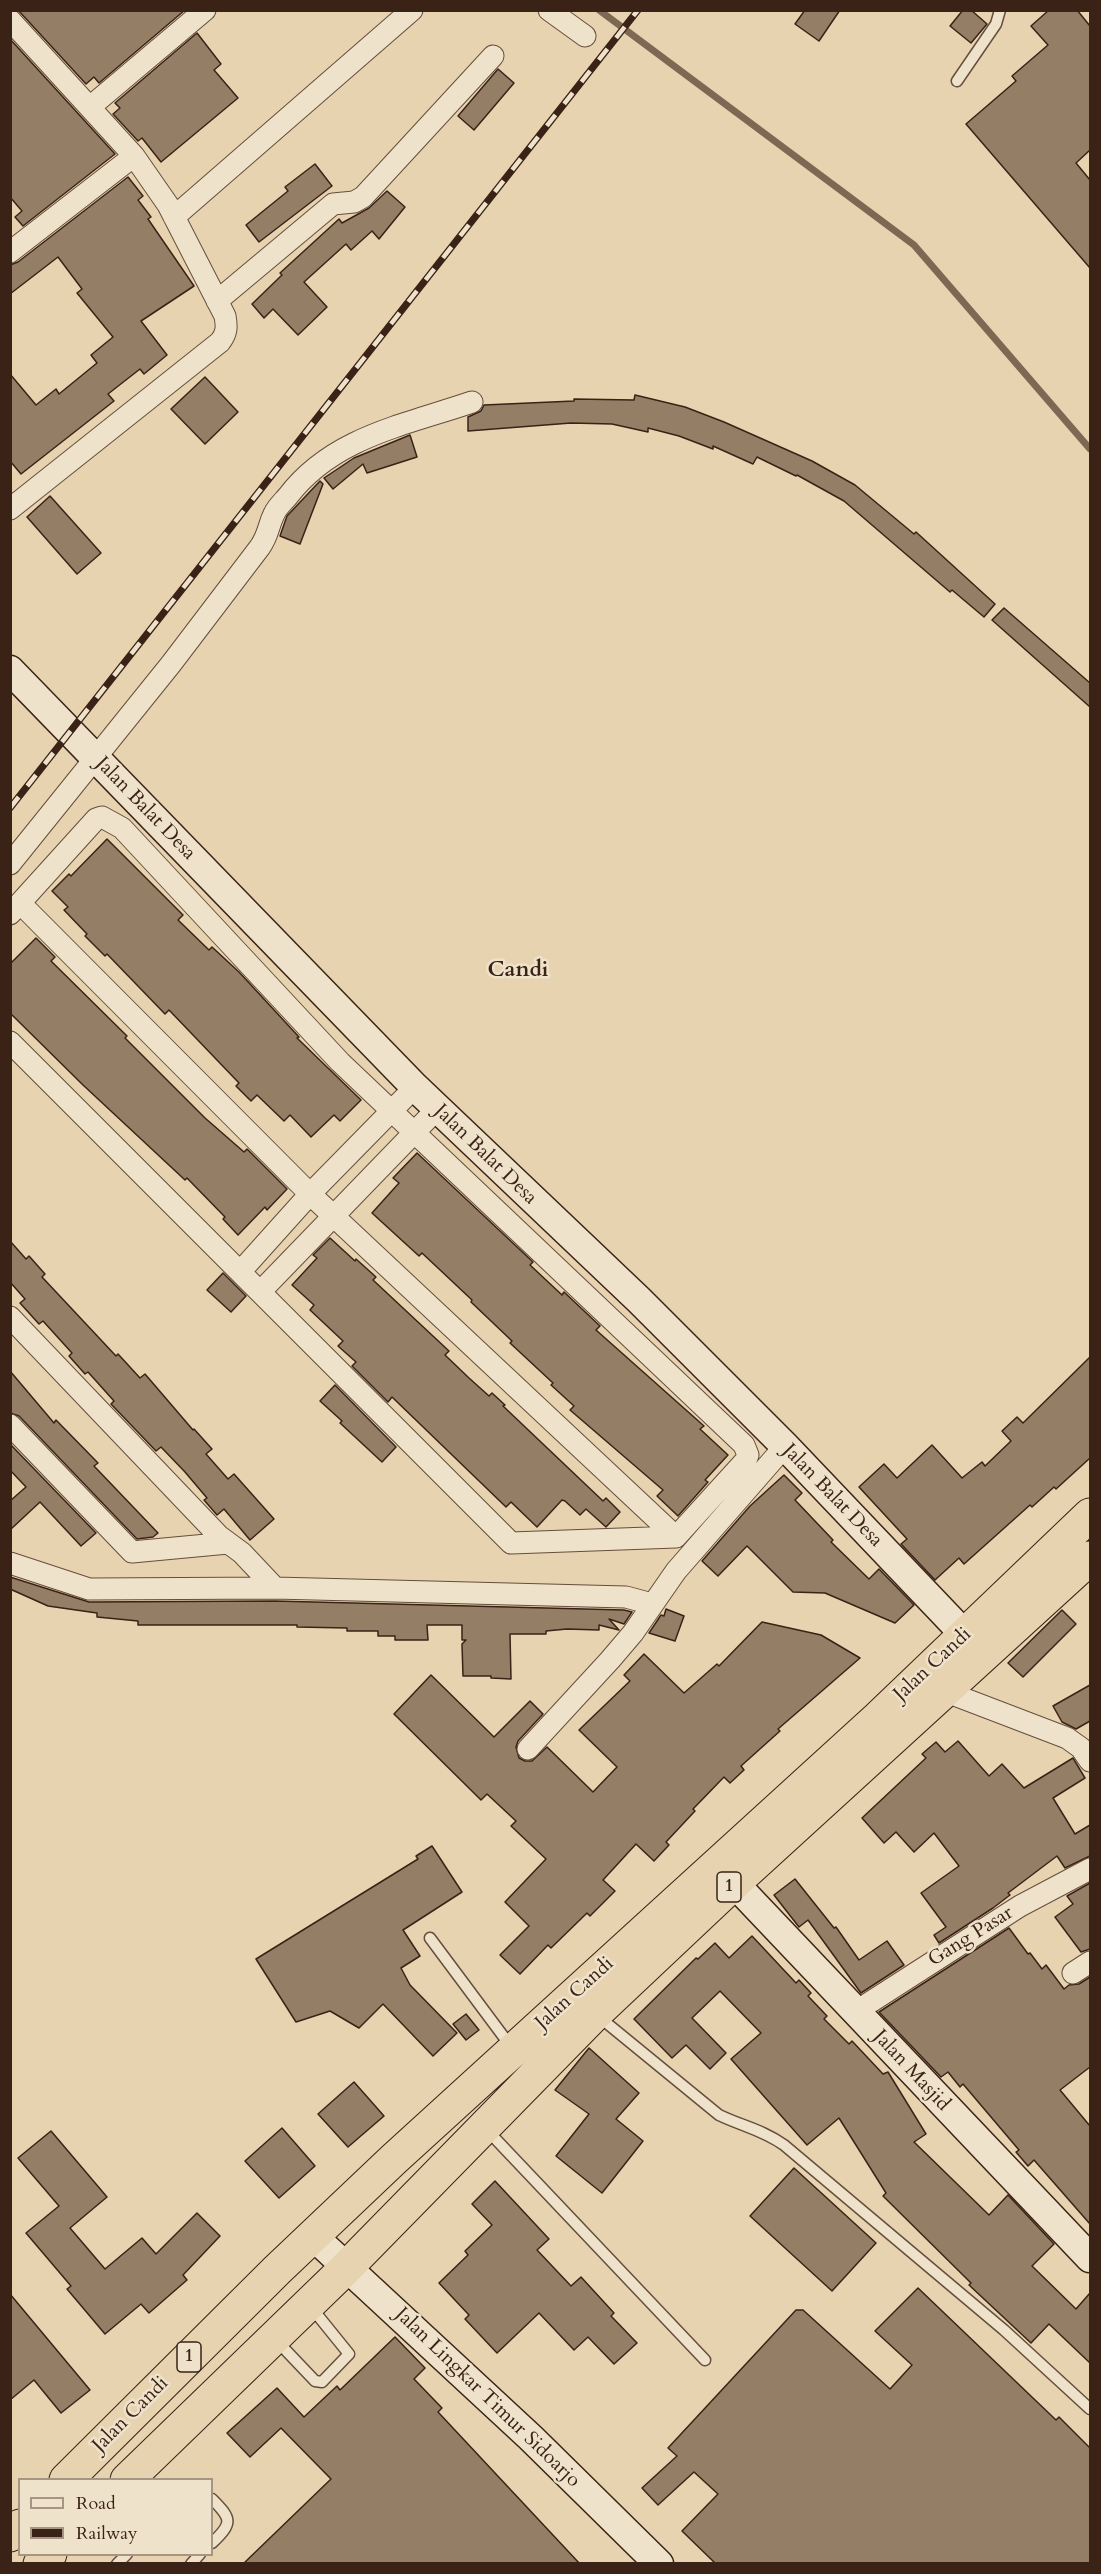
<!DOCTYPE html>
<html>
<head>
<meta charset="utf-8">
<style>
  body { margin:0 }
  #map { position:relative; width:1101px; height:2574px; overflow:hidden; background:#e7d3af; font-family:Cardo,serif }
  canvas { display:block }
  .frame { position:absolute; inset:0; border:12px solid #3a2217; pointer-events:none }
  .legend { position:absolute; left:18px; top:2478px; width:195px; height:78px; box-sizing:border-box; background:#efe2cb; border:2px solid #a79583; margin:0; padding:8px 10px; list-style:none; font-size:18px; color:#3a2217 }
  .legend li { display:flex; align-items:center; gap:12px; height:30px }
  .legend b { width:30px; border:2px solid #a79583 }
</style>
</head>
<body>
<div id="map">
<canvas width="1101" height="2574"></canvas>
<div class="frame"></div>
<ul class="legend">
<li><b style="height:8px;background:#efe2cb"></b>Road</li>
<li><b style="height:8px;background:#3a2217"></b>Railway</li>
</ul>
</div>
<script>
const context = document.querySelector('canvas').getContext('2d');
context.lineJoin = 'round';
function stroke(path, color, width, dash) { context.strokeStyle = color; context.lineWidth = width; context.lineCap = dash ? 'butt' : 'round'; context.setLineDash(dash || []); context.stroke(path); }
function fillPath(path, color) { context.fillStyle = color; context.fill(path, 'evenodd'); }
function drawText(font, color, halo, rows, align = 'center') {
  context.font = font + ' Cardo,serif'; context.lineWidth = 5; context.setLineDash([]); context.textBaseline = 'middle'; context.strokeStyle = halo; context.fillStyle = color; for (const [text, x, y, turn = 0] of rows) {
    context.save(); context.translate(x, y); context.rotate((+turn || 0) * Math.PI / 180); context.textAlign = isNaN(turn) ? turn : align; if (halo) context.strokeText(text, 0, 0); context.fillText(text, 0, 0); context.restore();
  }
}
stroke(new Path2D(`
  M599,10L914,245L1090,449`), '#7e6853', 7);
const building = new Path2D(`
  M18,10H185L99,83L94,77L86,84Z
  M805,10H840L819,41L795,24Z
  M963,10H971L987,24L971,43L950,26Z
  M1049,10H1077L1090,26V150L1076,163L1090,180V268L966,124L1016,81L1012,76L1048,45L1031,26Z
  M197,33L221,64L214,70L238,98L161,162L142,138L138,141L113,114L120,108L115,103Z
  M10,39L115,154L23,226L15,217L22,211L10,197Z
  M498,69L514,83L474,130L458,116Z
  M315,164L332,186L259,242L246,225L288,191L285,187Z
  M128,177L143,196L138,200L151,217L148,219L194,286L141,321L167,355L144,374L140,369L108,394L114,401L21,474L10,461V374L36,405L56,389L59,394L97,363L91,355L113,337L77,293L82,289L58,257L10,294V265L18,262Z
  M387,191L405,207L379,239L372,231L351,250L346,244L304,282L327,307L298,335L273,309L264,318L252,304L282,275L280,273L339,219L342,223L369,208Z
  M205,377L238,412L205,444L171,409Z
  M635,395L685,407L724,422L812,461L855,485L914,534L916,532L995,604L984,617L952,590L950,592L844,501L797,475L796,476L757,457L753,464L713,446V449L679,436L648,428V432L612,424L571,423L468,431V417L481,411L484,405L574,401V399L634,400Z
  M410,435L417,457L367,473L363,464L333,489L324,478L354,458Z
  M320,481L323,484L300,544L280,536L287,516Z
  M50,496L101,553L77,574L27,517Z
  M1004,608L1090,683V707L992,620Z
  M107,839L183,915L178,920L209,950L212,947L239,972L299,1037L297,1038L361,1100L340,1121L334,1115L311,1137L290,1115L284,1121L257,1095L251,1101L236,1086L239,1083L169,1010L165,1014L107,954L105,956L85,936L87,934L64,910L68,907L52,891L69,874L71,876Z
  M36,938L55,957L51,961L127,1036L125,1038L205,1118L244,1152L247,1149L287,1189L267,1210L265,1207L238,1235L223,1219L225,1217L187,1178L185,1180L83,1085L10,1013V964Z
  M417,1153L533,1262L530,1265L562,1295L564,1292L600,1326L596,1330L704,1426L700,1429L728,1455L705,1480L708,1482L678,1516L657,1496L663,1490L570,1410L574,1406L551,1385L553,1383L510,1343L512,1341L471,1302L472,1300L422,1253L419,1256L372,1213L399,1183L393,1178Z
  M330,1238L355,1261L356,1259L376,1277L373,1280L449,1351L445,1355L469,1378L489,1396L492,1393L505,1405L503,1406L603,1501L606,1498L620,1512L606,1527L586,1509L580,1515L565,1501L562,1500L537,1527L511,1502L506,1507L392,1397L388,1402L352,1366L356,1362L338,1346L343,1341L310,1310L314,1305L292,1285L317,1258L313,1255Z
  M10,1241L26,1259L29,1256L45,1274L42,1277L116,1356L118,1354L140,1378L145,1374L193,1430L194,1429L212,1449L206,1454L228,1479L234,1474L274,1519L250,1540L224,1509L217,1515L204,1500L207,1498L185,1472L161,1447L156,1451L111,1404L114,1401L88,1372L85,1374L69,1356L72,1353L43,1321L39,1324L20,1303L25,1299L10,1282Z
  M223,1273L246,1296L231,1312L207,1290Z
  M1090,1357V1458L1056,1489L1054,1487L1032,1507L1030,1505L964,1564L959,1558L935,1580L901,1544L907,1539L859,1487L884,1464L897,1478L932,1445L962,1478L982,1462L985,1466L1011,1441L1002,1431L1017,1417L1023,1423Z
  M10,1371L54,1423L56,1420L98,1463L94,1466L158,1533L153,1537L137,1539L19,1416L10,1413Z
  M335,1385L396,1447L382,1462L340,1423L342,1421L320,1401Z
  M10,1444L96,1533L81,1546L40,1502L10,1530V1501L26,1487L10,1470Z
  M784,1475L802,1493L795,1500L833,1540L831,1542L869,1579L879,1569L914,1605L895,1623L825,1593L793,1592L747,1546L718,1576L702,1561L750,1506Z
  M10,1577L89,1602L275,1601L624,1610L632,1612L624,1624L609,1619L619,1630L599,1625V1630L567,1629L546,1631V1634H510L511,1679L491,1678V1676H463L462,1644L466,1640H462V1625H427L428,1640H395V1636H378V1631H347V1628L297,1627V1625H138V1621L97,1617V1613L48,1606L10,1589Z
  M666,1609L684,1616L675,1641L649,1633L661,1615L664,1616Z
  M1062,1610L1076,1624L1023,1677L1008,1663Z
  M762,1622L821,1635L860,1658L778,1729L780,1731L741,1766L744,1770L730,1783L724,1777L693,1809L695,1811L666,1842L669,1845L654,1861L636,1844L603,1880L615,1891L590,1916L587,1913L551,1948L548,1945L520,1974L500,1955L529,1926L505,1902L546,1859L511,1826L516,1821L487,1794L481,1800L394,1714L431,1675L494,1737L530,1701L543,1714L518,1741L516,1747L519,1758L525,1761H532L547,1747L593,1792L617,1767L579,1730L630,1681L624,1675L644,1654L684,1693L717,1664L719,1666Z
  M1090,1685V1721L1076,1729L1062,1722L1053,1706Z
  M958,1741L989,1776L1002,1764L1024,1788L1073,1758L1085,1778L1053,1798L1075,1834L1090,1825V1856L1065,1868L1057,1856L1008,1893L1010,1895L993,1908L939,1943L934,1935L946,1927L921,1893L959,1866L934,1833L914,1852L896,1832L884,1843L862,1818L926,1758L922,1754L936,1742L945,1752Z
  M432,1846L462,1892L403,1930L420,1956L401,1968L410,1985L457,2033L433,2056L383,2004L359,2028L330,2011L296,2022L256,1959L418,1859L416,1856Z
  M795,1879L834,1928L836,1927L859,1960L887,1941L904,1965L861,1993L808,1920L799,1927L774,1895Z
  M1090,1883V1949L1081,1952L1055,1917L1073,1904L1067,1896Z
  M1009,1928L1028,1954L1030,1953L1042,1969L1046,1965L1064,1989L1069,1985L1079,1984L1090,1977V2067L1060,2090L1090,2126V2224L1034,2160L1028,2166L1016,2152L1019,2150L963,2084L960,2087L948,2072L941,2077L879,2012Z
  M752,1936L796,1983L799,1980L811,1993L808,1996L827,2016L824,2019L849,2044L852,2041L883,2074L888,2072L926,2134L914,2142L989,2215L1008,2195L1054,2244L1032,2266L1076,2309L1090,2293V2363L1049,2324L1031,2343L969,2285L971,2283L883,2196L886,2193L839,2118L807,2145L731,2059L761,2033L720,1991L692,2018L726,2053L710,2069L686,2045L672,2058L634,2019L696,1958L698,1959L715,1943L729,1958Z
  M466,2014L479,2030L466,2040L453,2024Z
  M589,2048L639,2093L616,2119L643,2141L602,2193L556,2156L589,2114L555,2090Z
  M354,2082L384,2116L348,2147L318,2114Z
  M282,2128L315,2166L279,2198L245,2161Z
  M51,2131L107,2197L70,2228L105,2269L142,2238L156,2254L197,2213L220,2236L183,2275L187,2280L149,2313L141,2304L105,2334L67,2289L71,2286L26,2233L59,2206L18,2158Z
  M794,2168L876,2243L832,2291L750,2216Z
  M495,2181L549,2239L537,2250L571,2286L581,2277L614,2313L611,2316L637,2343L614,2364L588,2337L574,2350L539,2313L497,2353L465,2319L469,2315L439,2283L468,2255L465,2251L492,2225L472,2204Z
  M918,2288L1056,2420L1059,2417L1090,2448V2564H716L682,2531L718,2494L694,2472L658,2505L642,2488L677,2456L668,2448L796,2310H803L890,2389L912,2365L875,2331Z
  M10,2294L90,2390L61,2413L34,2380L10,2400Z
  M395,2337L425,2368L414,2379L442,2408L438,2412L580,2564H243L331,2479L281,2428L250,2457L227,2433L277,2388L304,2417L337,2386L340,2390Z`);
fillPath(building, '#947e66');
stroke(building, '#3a2217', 1.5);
const lane = new Path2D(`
  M957,81L996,24L1000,10
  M430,1938L512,2048
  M598,2016L719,2115C742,2126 763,2130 784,2145L1004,2330L1090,2409
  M487,2130L705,2360
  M276,2340L315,2381L322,2382L349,2354L311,2307
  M212,2499C232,2519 233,2523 212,2543
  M117,2564L127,2554
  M191,2564L200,2554`);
const street = new Path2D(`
  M549,10L585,36
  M10,20L134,156L168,205L225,316C227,327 227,333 220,342L10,509
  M90,107L205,10
  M174,217L412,10
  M10,252L134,156
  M217,301L333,204L354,202L363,197L493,56
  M10,864L171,664L260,547C269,534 268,526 274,514C277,507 284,501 288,496C333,437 405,425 472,402
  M20,903L310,1194L676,1537
  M10,914L96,819L102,817L122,828L340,1062L744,1445L748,1455L746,1460L676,1537L511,1543L10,1042
  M240,1272L310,1194L415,1087
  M260,1292L437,1109
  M10,1317L219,1536L242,1553L275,1588
  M10,1425L132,1552L228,1543
  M10,1563L89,1589L275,1588L626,1597L652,1604
  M944,1691L1067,1738L1081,1748L1090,1761
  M528,1749L610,1660L633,1633L676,1571L785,1446
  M1073,1973L1090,1962
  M855,2012L1020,1906L1090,1869`);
const secondary = new Path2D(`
  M10,670L415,1087L639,1300L785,1446L965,1635
  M734,1883L1090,2258
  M313,2236L531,2438L659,2564`);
const highway = new Path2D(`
  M66,2480L277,2270L394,2159L878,1718L1090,1515
  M127,2480L346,2268L595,2014L734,1883L1090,1558
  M10,2535L20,2526
  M40,2564L50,2554`);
stroke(lane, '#654e3d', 13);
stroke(street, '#654e3d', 23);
stroke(secondary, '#3a2217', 31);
stroke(highway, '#3a2217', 35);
stroke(lane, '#efe2cb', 10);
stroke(street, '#efe2cb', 21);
stroke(secondary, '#efe2cb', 28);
stroke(highway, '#e7d3af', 33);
const rail = new Path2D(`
  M10,808L638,10`);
stroke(rail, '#3a2217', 7);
stroke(rail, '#efe2cb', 4.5, [14]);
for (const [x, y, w] of [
  [729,1887,24],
  [189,2357,24]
]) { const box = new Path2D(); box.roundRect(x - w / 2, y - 15, w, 30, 4.5); context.fillStyle = '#efe2cb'; context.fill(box); stroke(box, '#3a2217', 1.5); }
drawText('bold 18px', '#3a2217', null, [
  ["1",729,1887],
  ["1",189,2357]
]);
drawText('20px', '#3a2217', '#efe2cb', [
  ["Jalan Balat Desa",145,809,46],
  ["Jalan Balat Desa",485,1155,44],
  ["Jalan Balat Desa",832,1496,46],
  ["Jalan Candi",933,1665,-43],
  ["Gang Pasar",971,1937,-32],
  ["Jalan Candi",575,1994,-42],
  ["Jalan Masjid",911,2071,47],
  ["Jalan Lingkar Timur Sidoarjo",487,2398,44],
  ["Jalan Candi",131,2415,-45]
]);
drawText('bold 22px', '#3a2217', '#efe2cb', [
  ["Candi",518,971]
]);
</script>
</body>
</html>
